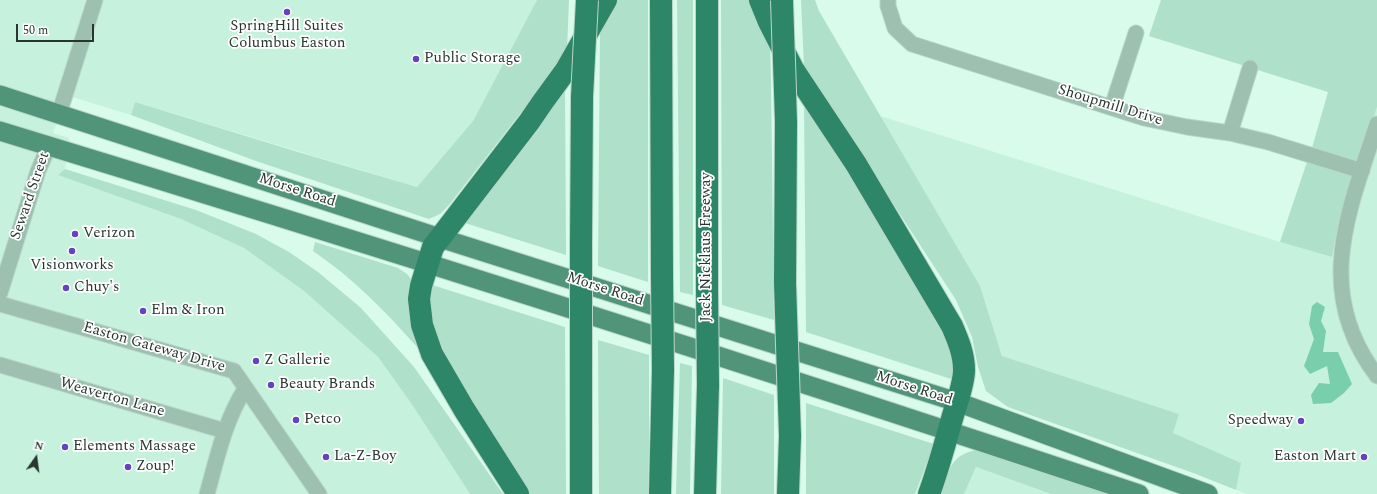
<!DOCTYPE html>
<html>
<head>
<meta charset="utf-8">
<style>
  body { margin:0 }
  #map { position:relative; width:1377px; height:494px; overflow:hidden; background:#d8fbeb; font-family:Spectral,serif }
  canvas { display:block }
  .north { position:absolute; left:16px; top:438px; width:40px; height:40px; -webkit-text-stroke:3px #fff; paint-order:stroke; rotate:14deg; font-size:11px; font-weight:700; line-height:16px; text-align:center; color:#283530 }
  .north::after { content:''; display:block; margin:auto; width:14px; height:18px; background:#283530; clip-path:polygon(50% 0,100% 100%,50% 72%,0 100%) }
  .scale { position:absolute; left:16px; top:24px; width:78px; height:18px; box-sizing:border-box; border:2px solid #283530; border-top:0; padding-left:5px; font-size:12px; line-height:14px; white-space:nowrap; color:#283530; -webkit-text-stroke:3px #fff; paint-order:stroke }
</style>
</head>
<body>
<div id="map">
<canvas width="1377" height="494"></canvas>
<div class="north">N</div>
<div class="scale">50 m</div>
</div>
<script>
const context = document.querySelector('canvas').getContext('2d');
context.lineJoin = 'round';
function fillPath(path, color) { context.fillStyle = color; context.fill(path, 'evenodd'); }
function stroke(path, color, width, dash) { context.strokeStyle = color; context.lineWidth = width; context.lineCap = dash ? 'butt' : 'round'; context.setLineDash(dash || []); context.stroke(path); }
function drawText(font, color, halo, rows, align = 'center') {
  context.font = font + ' Spectral,serif'; context.lineWidth = 3.5; context.setLineDash([]); context.textBaseline = 'middle'; context.strokeStyle = halo; context.fillStyle = color; for (const [text, x, y, turn = 0] of rows) {
    context.save(); context.translate(x, y); context.rotate((+turn || 0) * Math.PI / 180); context.textAlign = isNaN(turn) ? turn : align; if (halo) context.strokeText(text, 0, 0); context.fillText(text, 0, 0); context.restore();
  }
}
fillPath(new Path2D(`
  M0,0H537L473,121L417,187L135,102L131,115L66,95L53,133L69,138L65,169L58,175L181,219L244,248L304,291L378,357L411,403L470,494H0Z
  M1377,107V494H1247L1236,490L1240,463L1172,433L1179,414L1002,356L980,286L880,116L1280,242L1332,257L1339,220Z
  M976,467L1051,494H964Z`), '#c6f1dd');
fillPath(new Path2D(`
  M537,0H569L567,49L526,106L449,205L440,214L429,219L256,161L131,115L135,102L298,152L417,187L473,121Z
  M615,0H648V282L598,266L600,33Z
  M677,0H693V295L680,292Z
  M721,0H751L770,41L771,82L774,320L722,305Z
  M801,0H815L819,11L980,286L1002,356L1179,414L1173,433L1241,463L1236,490L1196,474L1008,407L986,391L978,367L972,337L956,300L804,67Z
  M1161,0H1377V107L1360,160H1348L1312,148L1328,92L1149,36Z
  M565,87L566,255L465,223L538,130L547,111Z
  M804,102L855,179L949,341L954,380L806,332Z
  M1308,159L1354,176L1339,220L1332,257L1280,242Z
  M65,169L196,210L256,234L289,252L318,272L361,308L414,367L503,494H470L411,403L378,357L304,291L244,248L181,219L58,175Z
  M315,242L398,268L407,274L412,280L420,344L417,347C385,311 353,278 313,251Z
  M429,284L565,327L566,494H530L474,412L446,364L435,332L428,299Z
  M598,340L649,355V451L648,494H599Z
  M680,363L692,366L690,494H676Z
  M723,378L774,395V494H721Z
  M806,403L934,444L915,494H806Z
  M975,450L1111,494H1051L976,467L964,494H941C950,471 948,457 975,450Z`), '#afe0ca');
fillPath(new Path2D(`
  M1317,302L1325,307L1321,321L1326,331L1323,352H1338L1352,384L1344,393L1331,403L1313,404L1311,395L1319,383L1330,384L1327,366L1310,374L1304,366L1314,339L1309,324L1312,306Z`), '#79cfac');
const minor = new Path2D(`
  M888,0V6L895,28L912,44L1144,118L1187,127L1230,133L1268,142L1362,171
  M1112,107L1136,33
  M59,114L95,0
  M1377,124C1348,213 1313,292 1377,376
  M1230,133L1250,68
  M0,293L38,171L49,146
  M0,304L234,371L319,494
  M0,365L225,431
  M207,494C217,458 225,420 245,389`);
const major = new Path2D(`
  M0,95L440,238L957,402L1208,494
  M0,131C381,247 761,368 1139,494`);
const highway = new Path2D(`
  M661,0L662,276
  M707,0V290
  M760,0L769,22L793,69L856,164L952,326C958,340 964,354 964,370C964,382 958,400 954,412C946,439 939,467 929,494
  M581,243L582,97
  M785,283L786,122
  M581,349V494
  M518,494L464,409L432,354L422,325L419,299L421,286L433,247L529,122L542,103L566,70L606,0
  M660,494L663,370
  M705,494L708,385
  M788,494L790,436`);
stroke(minor, '#b8d7c9', 17);
stroke(major, '#b8d7c9', 21);
stroke(highway, '#b8d7c9', 24);
stroke(minor, '#9dc0b0', 15);
stroke(major, '#50957a', 19);
stroke(highway, '#2c8667', 22);
const highwayBridge = new Path2D(`
  M782,0L786,122
  M582,97L587,0
  M581,243V349
  M662,276L663,370
  M785,283L790,436
  M707,290L708,385`);
stroke(highwayBridge, '#b8d7c9', 24, []);
stroke(highwayBridge, '#2c8667', 22);
for (const [x, y, r, color] of [
  [287,12,4,"#6244bd"],
  [416,59,4,"#6244bd"],
  [75,234,4,"#6244bd"],
  [72,251,4,"#6244bd"],
  [66,288,4,"#6244bd"],
  [143,311,4,"#6244bd"],
  [256,361,4,"#6244bd"],
  [271,385,4,"#6244bd"],
  [296,420,4,"#6244bd"],
  [1301,421,4,"#6244bd"],
  [65,447,4,"#6244bd"],
  [326,457,4,"#6244bd"],
  [1364,457,4,"#6244bd"],
  [128,467,4,"#6244bd"]
]) { const dot = new Path2D(); dot.arc(x, y, r, 0, 2 * Math.PI); context.fillStyle = color; context.fill(dot); stroke(dot, '#fff', 1.5); }
drawText('15px', '#283530', '#fff', [
  ["SpringHill Suites",287,27,"center"],
  ["Columbus Easton",287,44,"center"],
  ["Public Storage",424,59],
  ["Verizon",83,234],
  ["Visionworks",72,266,"center"],
  ["Chuy's",74,288],
  ["Elm & Iron",151,311],
  ["Z Gallerie",264,361],
  ["Beauty Brands",279,385],
  ["Petco",304,420],
  ["Speedway",1293,421,"right"],
  ["Elements Massage",73,447],
  ["La-Z-Boy",334,457],
  ["Easton Mart",1356,457,"right"],
  ["Zoup!",136,467]
], 'left');
drawText('15px', '#283530', '#fff', [
  ["Shoupmill Drive",1110,106,17],
  ["Morse Road",297,191,18],
  ["Seward Street",31,196,-71],
  ["Jack Nicklaus Freeway",707,247,-90],
  ["Morse Road",605,290,18],
  ["Easton Gateway Drive",154,348,16],
  ["Morse Road",914,389,18],
  ["Weaverton Lane",112,398,16]
]);
</script>
</body>
</html>
